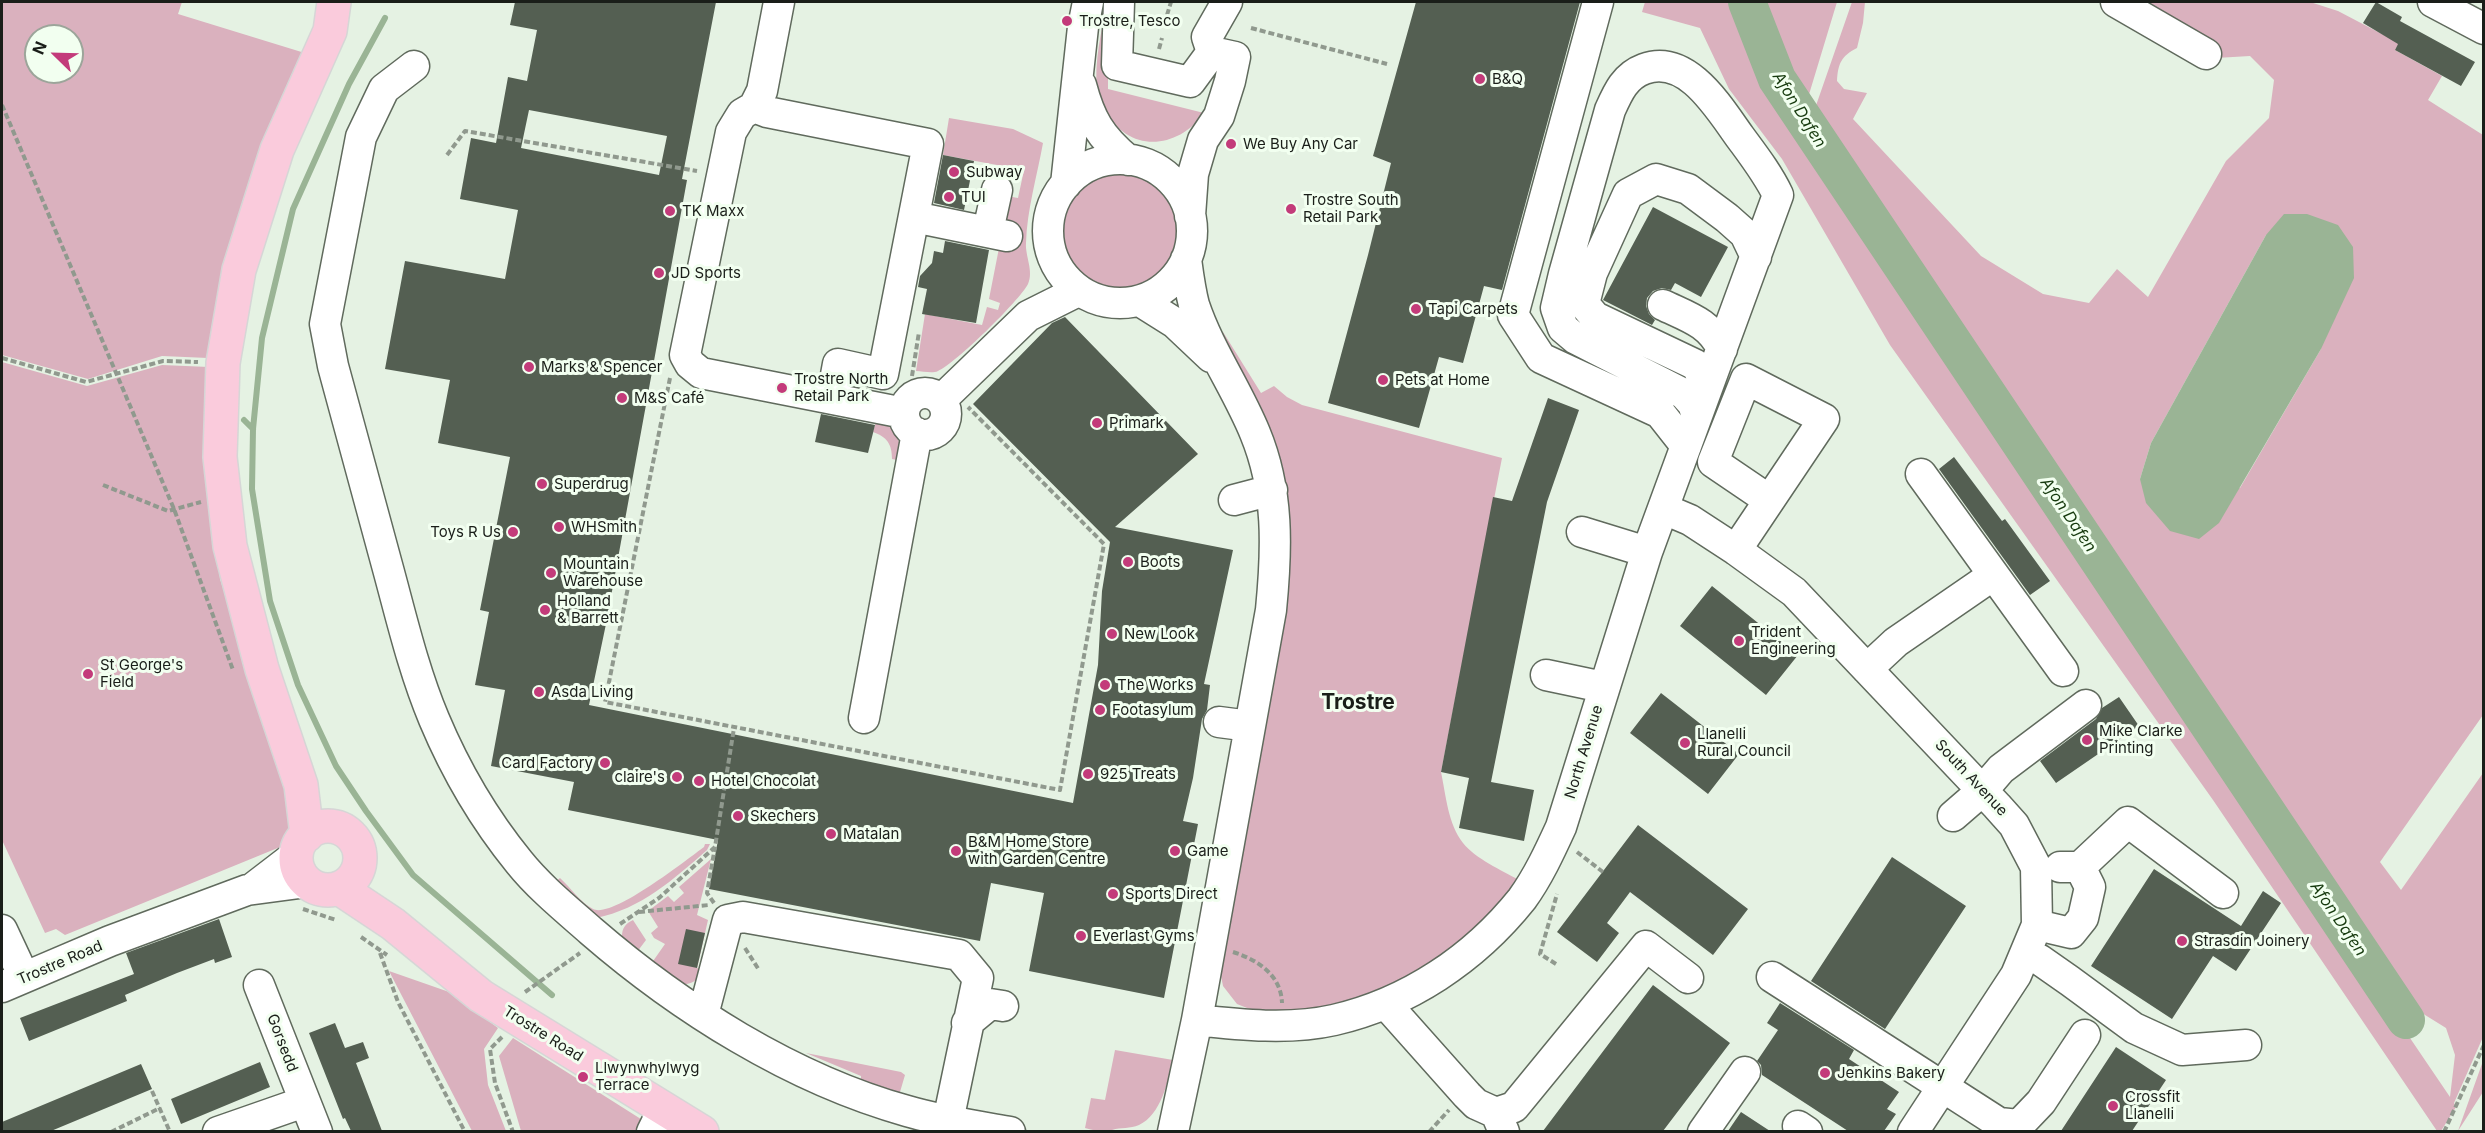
<!DOCTYPE html>
<html>
<head>
<meta charset="utf-8">
<style>
  body { margin:0 }
  #map { position:relative; width:2485px; height:1133px; overflow:hidden; background:#e5f2e3; font-family:Inter,sans-serif }
  canvas { display:block }
  .frame { position:absolute; inset:0; border:3px solid #1a1e19; pointer-events:none }
  .north { position:absolute; left:24px; top:24px; width:60px; height:60px; box-sizing:border-box; background:#f2fff0; border:2px solid #9ca59a; border-radius:50%; rotate:293deg; font-size:16px; font-weight:700; line-height:24px; text-align:center; color:#1a1e19 }
  .north::after { content:''; display:block; margin:auto; width:21px; height:27px; background:#c33b7a; clip-path:polygon(50% 0,100% 100%,50% 72%,0 100%) }
</style>
</head>
<body>
<div id="map">
<canvas width="2485" height="1133"></canvas>
<div class="frame"></div>
<div class="north">N</div>
</div>
<script>
const context = document.querySelector('canvas').getContext('2d');
context.lineJoin = 'round';
function fillPath(path, color) { context.fillStyle = color; context.fill(path, 'evenodd'); }
function stroke(path, color, width, dash) { context.strokeStyle = color; context.lineWidth = width; context.lineCap = dash ? 'butt' : 'round'; context.setLineDash(dash || []); context.stroke(path); }
function drawText(font, color, halo, rows, align = 'center') {
  context.font = font + ' Inter,sans-serif'; context.lineWidth = 6; context.setLineDash([]); context.textBaseline = 'middle'; context.strokeStyle = halo; context.fillStyle = color; for (const [text, x, y, turn = 0] of rows) {
    context.save(); context.translate(x, y); context.rotate((+turn || 0) * Math.PI / 180); context.textAlign = isNaN(turn) ? turn : align; if (halo) context.strokeText(text, 0, 0); context.fillText(text, 0, 0); context.restore();
  }
}
fillPath(new Path2D(`
  M2,2H182L178,14L308,54L208,358L162,356L88,379L2,355ZM36,36H72V72H36Z
  M1108,2V89L1204,113C1177,151 1126,153 1105,109C1102,104 1098,98 1097,92C1094,63 1101,30 1108,2Z
  M1645,2H1837L1797,134L2450,1097L2455,1055L2446,1028L2409,1005L2357,939L1812,117L1852,2H1865L1863,23L1857,48C1841,56 1838,64 1837,81L1844,89L1867,93L1853,119L1981,256L2043,294L2089,303L2117,269L2148,297L2226,161L2269,118L2274,80L2250,56L2216,58L2133,2H2310L2338,11L2399,43L2395,50L2442,76L2428,100L2483,135V715L2380,862L2401,890L2483,773V1037L2454,1103L2456,1107L2441,1131H2437L2213,800L1890,345L1782,159L1729,89L1700,28L1642,12ZM2266,235L2321,349L2240,488L2140,479L2151,443Z
  M949,118L1013,129L1043,143C1037,176 1027,210 1026,243C1025,256 1034,271 1028,284C1019,301 956,363 938,371C932,374 923,371 916,371L925,314L982,325L987,307L998,310L1000,303L989,299L999,248L996,222L1001,195L1018,198L1024,170L943,155Z
  M1059 230a60 60 0 1 1 120 0a60 60 0 1 1-120 0Z
  M1223,332L1261,393L1274,386L1287,397L1302,405L1502,458L1441,772C1446,796 1448,824 1463,843C1476,859 1501,870 1519,880L1490,918L1427,970L1350,1004L1307,1011L1257,1012L1237,1004L1223,986L1220,971L1289,554L1216,337Z
  M2,362L87,386L162,365L209,367L211,475L220,579L292,793L294,838L285,845L65,935L56,929L45,933L2,840Z
  M877,418C895,427 902,441 902,461L892,459C892,444 887,437 873,432Z
  M705,844H710L707,850C674,879 641,909 596,918L554,883L560,878C570,887 581,903 593,909C612,919 686,860 704,847Z
  M711,859L697,915L708,920L697,968L704,970C698,981 692,984 680,985L651,964L665,944L654,938L651,933L658,927L648,911L668,896L674,902L684,893L679,887Z
  M633,920L646,940L637,952L622,937C622,928 625,924 633,920Z
  M389,971L452,993L498,1028L484,1049L488,1085L506,1131H472Z
  M513,1038L644,1121L638,1131H521L499,1056Z
  M1115,1050L1173,1060C1168,1081 1161,1115 1139,1125C1130,1129 1121,1127 1112,1130C1103,1132 1095,1131 1085,1128L1091,1098L1105,1100Z
  M806,1053L901,1072L905,1075L900,1092L897,1094L861,1082V1076Z
  M2483,1061V1092L2458,1131Z`), '#dab1be');
fillPath(new Path2D(`
  M2284,214H2307L2338,225L2353,247L2354,278L2321,349L2219,523L2199,539L2170,531L2146,503L2140,479L2151,443L2266,235Z`), '#9ab495');
stroke(new Path2D(`
  M385,18L349,84L293,209L262,338L253,429L252,489L270,601L298,685L336,766L366,811L413,875L552,995
  M244,420L253,429`), '#9ab495', 6);
stroke(new Path2D(`
  M1747,2L1777,79L2406,1020`), '#9ab495', 38);
fillPath(new Path2D(`
  M515,2H716L682,179L687,180L606,624L589,705L1073,803L1098,665L1102,591L1110,542L973,404L1052,323L1065,317L1198,454L1115,527L1233,550L1204,684L1210,685L1207,710L1202,719L1193,778L1183,821L1198,824L1164,998L1029,971L1044,893L991,883L980,941L709,889L718,840L568,810L574,782L491,766L505,690L475,685L489,612L480,610L510,457L438,443L450,380L385,369L405,261L505,279L518,210L460,199L471,138L496,143L508,77L527,81L537,30L510,25ZM529,110L667,136L659,175L521,148Z
  M1416,2H1580L1502,290L1484,286L1463,363L1439,357L1419,428L1328,403L1368,255L1391,163L1373,156Z
  M2376,2L2402,17L2400,21L2475,62L2461,86L2395,50L2398,44L2363,23Z
  M943,155L974,161L964,210L934,203Z
  M1653,207L1728,247L1701,297L1675,283L1671,290L1662,288L1653,291L1647,298L1646,306L1649,314L1655,320L1652,325L1603,300Z
  M945,241L989,250L976,323L922,314L927,289L918,287L920,276L932,263L934,251L943,253Z
  M1548,398L1579,410L1547,502L1491,782L1534,790L1524,841L1459,828L1469,778L1441,772L1493,497L1512,501Z
  M821,414L875,425L868,453L815,442Z
  M1954,457L2002,521L2005,519L2050,581L2030,595L1939,469Z
  M1712,586L1798,655L1766,695L1680,626Z
  M1661,693L1739,754L1708,794L1630,733Z
  M2119,697L2139,726L2056,783L2040,761L2096,719L2102,708Z
  M1638,825L1748,909L1713,955L1630,892L1607,923L1619,933L1597,962L1557,932Z
  M1892,857L1966,906L1885,1029L1811,981Z
  M2154,869L2241,926L2263,891L2281,903L2236,971L2213,956L2172,1019L2091,966Z
  M219,919L232,957L215,963L214,959L177,973L125,995L127,1001L29,1041L20,1018L134,974L126,953Z
  M686,929L705,933L697,968L678,964Z
  M1653,985L1730,1043L1663,1131H1543Z
  M1780,1003L1854,1050L1849,1059L1899,1092L1887,1109L1896,1114L1884,1131H1848L1762,1075L1761,1065L1757,1061L1778,1030L1767,1023Z
  M335,1023L345,1048L363,1042L369,1058L356,1063L382,1131H351L345,1118L343,1119L309,1033Z
  M2116,1047L2166,1080L2132,1131H2061Z
  M260,1062L270,1087L181,1124L171,1099Z
  M141,1064L152,1089L51,1131H2V1122Z
  M1741,1112L1770,1131H1728Z`), '#545f52');
const minor = new Path2D(`
  M779,2L762,91L754,107L742,114L731,132L685,355L690,364L701,373L904,413
  M1119,2L1117,65L1190,82L1212,52L1207,37L1227,2
  M1598,2L1513,315L1541,358L1660,413L1686,446
  M2116,2L2206,54
  M2433,2L2484,29
  M414,66L384,89L361,137L325,324L333,366C351,432 369,499 387,565C401,616 413,669 434,719C455,769 484,819 519,862C539,887 566,909 591,931C680,1008 792,1079 907,1111C941,1121 975,1126 1010,1132
  M1081,85C1090,119 1100,137 1128,160
  M754,107L767,112L928,144L883,374L838,364L832,397
  M1048 231a72 72 0 1 1 144 0a72 72 0 1 1-144 0Z
  M1066,184L1083,27L1088,2
  M1190,216L1193,174L1203,140L1219,116L1230,81L1235,57L1212,52
  M914,217L1007,236
  M988,231L997,190
  M1140,301L1175,323L1211,357
  M1663,305C1688,317 1710,323 1722,349
  M1708,386L1696,365L1595,317L1584,304L1592,273L1628,194L1656,179L1688,189L1727,218L1745,234L1756,257
  M904 414a21 21 0 1 1 42 0a21 21 0 1 1-42 0Z
  M941,400L1028,316L1078,291
  M1921,474L2063,671
  M1234,500L1272,490
  M1664,509L1690,520L1736,550L1794,592L1997,806L2014,825L2036,867L2037,925L2016,975L1913,1132
  M1582,532L1647,552
  M1736,550L1824,419L1746,379L1713,462L1769,500
  M1867,669L1896,642L1992,576
  M1546,675L1603,687
  M864,718L917,433
  M1219,722L1250,726
  M1953,816L1983,790L2001,769L2086,705
  M2080,867L2128,822L2223,893
  M253,888L296,855
  M2037,925L2071,933L2083,918L2090,887L2080,867H2060
  M2,930L24,977
  M2026,954L2040,960L2070,981L2134,1028L2182,1050L2246,1045
  M1772,977L1999,1123L2019,1125L2041,1102L2085,1035
  M259,985L317,1132
  M2,987L110,941L247,890L307,882
  M1386,1004L1467,1095L1476,1104L1496,1113L1504,1132
  M703,1015L728,920L743,917L959,955L978,978L948,1121
  M1197,1020C1241,1025 1290,1030 1334,1020C1408,1003 1474,959 1522,899C1538,877 1550,851 1561,827L1647,552L1778,195C1768,174 1754,156 1740,137C1719,108 1687,53 1644,69C1625,76 1618,92 1610,110L1564,274L1556,308L1563,328L1576,339L1684,394L1693,404L1697,416
  M967,1023L990,1004L1003,1006
  M1496,1113L1514,1107L1646,946L1688,978
  M1798,1126L1807,1132
  M218,1132L304,1102
  M652,1132L664,1108
  M1173,1132L1197,1020L1271,610C1277,549 1279,491 1255,433C1237,389 1209,350 1194,305C1190,290 1188,274 1186,259
  M1703,1132L1745,1072`);
const major = new Path2D(`
  M296 858a32 32 0 1 1 64 0a32 32 0 1 1-64 0Z
  M307,835L301,785L262,669L230,546L220,457L223,363L239,270L277,150L330,31L334,2
  M339,888L393,924L481,996L702,1132`);
stroke(minor, '#606a5d', 33);
stroke(major, '#d6d6d6', 36);
stroke(new Path2D(`
  M1167,15L1171,2
  M1251,28L1387,64
  M1159,49L1162,38
  M2,105L174,509L233,670
  M447,155L465,131L697,171
  M2,358L86,382L163,361L198,362
  M912,376L919,332
  M670,378L605,702L1060,790L1104,544L968,407
  M103,485L168,511L201,502
  M1577,852L1603,872
  M714,903L707,893L715,847
  M303,909L336,920
  M639,912L709,905
  M620,924L659,898L715,847L734,728
  M361,937L387,955
  M745,948L759,970
  M1233,952C1258,960 1281,975 1282,1003
  M380,953L398,1002L465,1132
  M1556,964L1540,954L1557,894
  M525,992L580,953
  M502,1037L490,1049L495,1083L513,1132
  M152,1091L170,1132
  M111,1132L160,1108
  M1429,1132L1449,1110
  M2444,1132L2484,1045`), '#90998e', 4, [6, 3]);
stroke(minor, '#fff', 30);
stroke(major, '#facbdc', 33);
for (const [x, y, r, color] of [
  [1067,21,6,"#c33b7a"],
  [1480,79,6,"#c33b7a"],
  [1231,144,6,"#c33b7a"],
  [954,172,6,"#c33b7a"],
  [949,197,6,"#c33b7a"],
  [1291,209,6,"#c33b7a"],
  [670,211,6,"#c33b7a"],
  [659,273,6,"#c33b7a"],
  [1416,309,6,"#c33b7a"],
  [529,367,6,"#c33b7a"],
  [1383,380,6,"#c33b7a"],
  [782,388,6,"#c33b7a"],
  [622,398,6,"#c33b7a"],
  [1097,423,6,"#c33b7a"],
  [542,484,6,"#c33b7a"],
  [559,527,6,"#c33b7a"],
  [513,532,6,"#c33b7a"],
  [1128,562,6,"#c33b7a"],
  [551,573,6,"#c33b7a"],
  [545,610,6,"#c33b7a"],
  [1112,634,6,"#c33b7a"],
  [1739,641,6,"#c33b7a"],
  [88,674,6,"#c33b7a"],
  [1105,685,6,"#c33b7a"],
  [539,692,6,"#c33b7a"],
  [1100,710,6,"#c33b7a"],
  [2087,740,6,"#c33b7a"],
  [1685,743,6,"#c33b7a"],
  [605,763,6,"#c33b7a"],
  [1088,774,6,"#c33b7a"],
  [677,777,6,"#c33b7a"],
  [699,781,6,"#c33b7a"],
  [738,816,6,"#c33b7a"],
  [831,834,6,"#c33b7a"],
  [956,851,6,"#c33b7a"],
  [1175,851,6,"#c33b7a"],
  [1113,894,6,"#c33b7a"],
  [1081,936,6,"#c33b7a"],
  [2182,941,6,"#c33b7a"],
  [1825,1073,6,"#c33b7a"],
  [583,1077,6,"#c33b7a"],
  [2113,1106,6,"#c33b7a"]
]) { const dot = new Path2D(); dot.arc(x, y, r, 0, 2 * Math.PI); context.fillStyle = color; context.fill(dot); stroke(dot, '#f2fff0', 2); }
drawText('15px', '#1a1e19', '#f2fff0', [
  ["Trostre, Tesco",1079,21],
  ["B&Q",1492,79],
  ["We Buy Any Car",1243,144],
  ["Subway",966,172],
  ["TUI",961,197],
  ["Trostre South",1303,200],
  ["Retail Park",1303,217],
  ["TK Maxx",682,211],
  ["JD Sports",671,273],
  ["Tapi Carpets",1428,309],
  ["Marks & Spencer",541,367],
  ["Trostre North",794,379],
  ["Retail Park",794,396],
  ["Pets at Home",1395,380],
  ["M&S Café",634,398],
  ["Primark",1109,423],
  ["Superdrug",554,484],
  ["WHSmith",571,527],
  ["Toys R Us",501,532,"right"],
  ["Boots",1140,562],
  ["Mountain",563,564],
  ["Warehouse",563,581],
  ["Holland",557,601],
  ["& Barrett",557,618],
  ["Trident",1751,632],
  ["Engineering",1751,649],
  ["New Look",1124,634],
  ["St George's",100,665],
  ["Field",100,682],
  ["The Works",1117,685],
  ["Asda Living",551,692],
  ["Footasylum",1112,710],
  ["Mike Clarke",2099,731],
  ["Printing",2099,748],
  ["Llanelli",1697,734],
  ["Rural Council",1697,751],
  ["Card Factory",593,763,"right"],
  ["925 Treats",1100,774],
  ["claire's",665,777,"right"],
  ["Hotel Chocolat",711,781],
  ["Skechers",750,816],
  ["Matalan",843,834],
  ["B&M Home Store",968,842],
  ["with Garden Centre",968,859],
  ["Game",1187,851],
  ["Sports Direct",1125,894],
  ["Everlast Gyms",1093,936],
  ["Strasdin Joinery",2194,941],
  ["Llwynwhylwyg",595,1068],
  ["Terrace",595,1085],
  ["Jenkins Bakery",1837,1073],
  ["Crossfit",2125,1097],
  ["Llanelli",2125,1114]
], 'left');
drawText('15px', '#1a1e19', '#f2fff0', [
  ["North Avenue",1584,752,-73],
  ["South Avenue",1971,778,47],
  ["Trostre Road",60,963,-23],
  ["Trostre Road",543,1034,32],
  ["Gorsedd",282,1043,69]
]);
drawText('italic 16px', '#163a0e', '#f2fff0', [
  ["Afon Dafen",1799,110,58],
  ["Afon Dafen",2068,515,56],
  ["Afon Dafen",2338,919,56]
]);
drawText('bold 21px', '#1a1e19', '#f2fff0', [
  ["Trostre",1358,703]
]);
</script>
</body>
</html>
